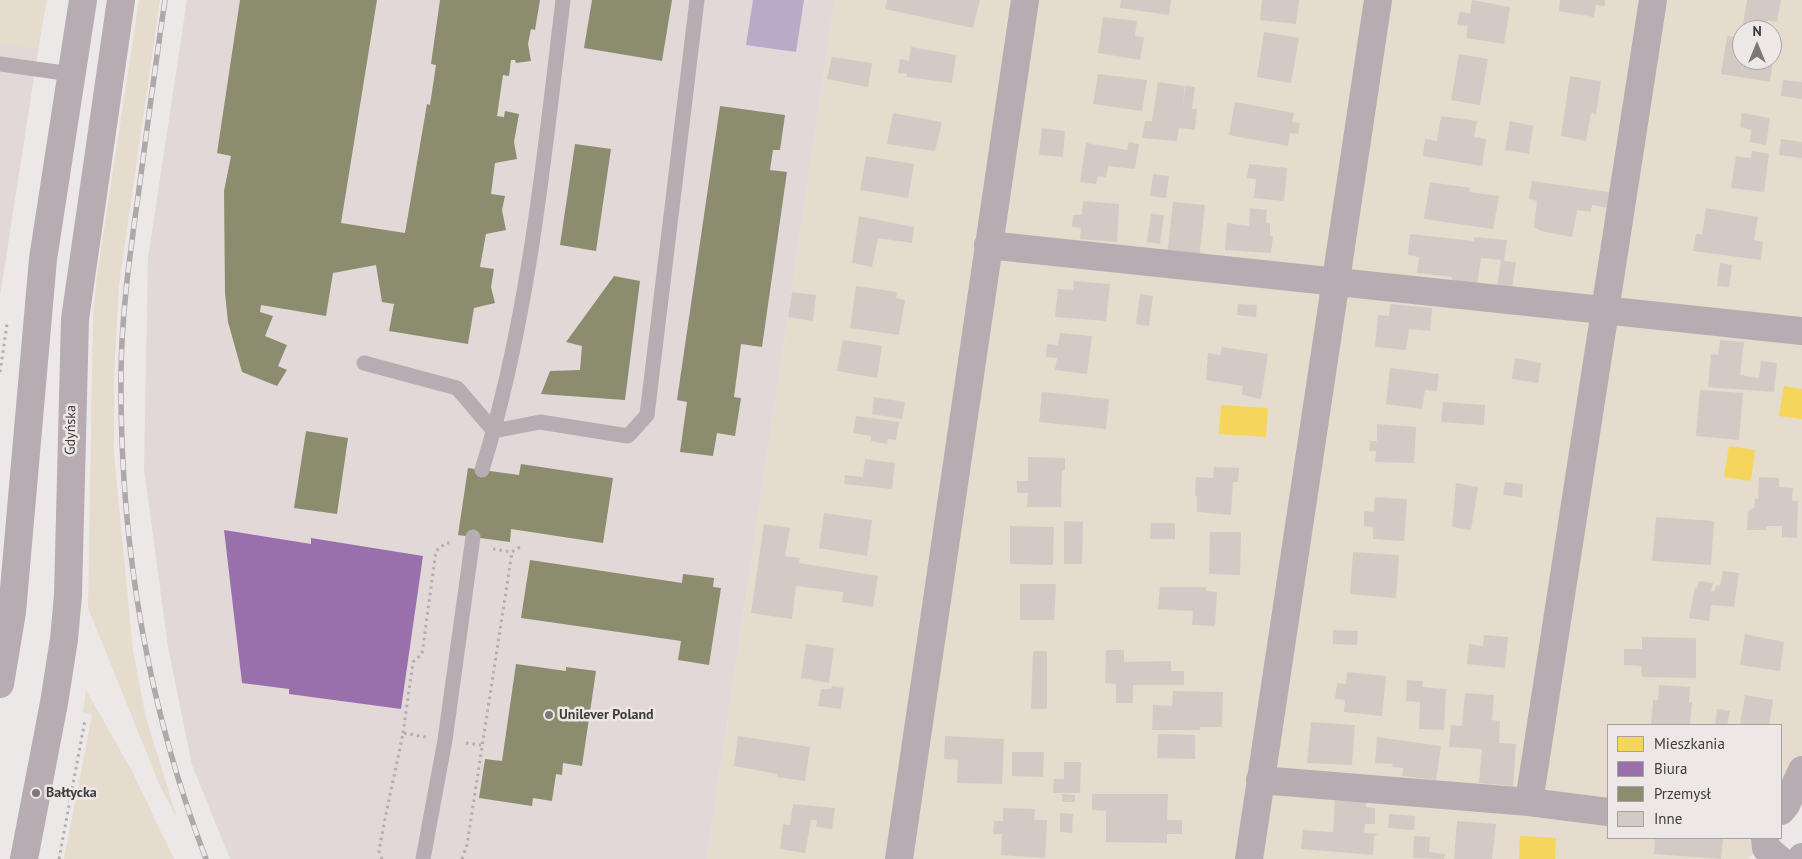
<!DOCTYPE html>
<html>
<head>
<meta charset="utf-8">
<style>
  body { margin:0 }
  #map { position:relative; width:1802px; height:859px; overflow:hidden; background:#ece8e8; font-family:"PT Sans",sans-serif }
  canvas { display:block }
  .legend { position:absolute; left:1607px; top:724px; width:175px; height:115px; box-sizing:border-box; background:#ede7e7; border:1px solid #a7a3a3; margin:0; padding:6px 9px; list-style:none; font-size:15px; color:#3e3c3c }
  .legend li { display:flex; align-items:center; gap:10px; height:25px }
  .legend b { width:25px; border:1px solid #a7a3a3 }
  .north { position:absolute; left:1732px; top:20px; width:50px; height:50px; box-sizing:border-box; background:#ede7e7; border:1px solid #a7a3a3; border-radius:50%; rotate:0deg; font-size:14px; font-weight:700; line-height:20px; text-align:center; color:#3e3c3c }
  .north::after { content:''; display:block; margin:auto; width:18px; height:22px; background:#7b7878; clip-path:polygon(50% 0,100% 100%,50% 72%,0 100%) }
</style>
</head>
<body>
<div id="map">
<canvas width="1802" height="859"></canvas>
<ul class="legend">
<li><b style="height:14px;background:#f6d55c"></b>Mieszkania</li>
<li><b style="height:14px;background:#9970ab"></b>Biura</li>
<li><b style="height:14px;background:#8c8c6e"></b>Przemysł</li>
<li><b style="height:14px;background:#d4cac5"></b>Inne</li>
</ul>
<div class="north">N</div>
</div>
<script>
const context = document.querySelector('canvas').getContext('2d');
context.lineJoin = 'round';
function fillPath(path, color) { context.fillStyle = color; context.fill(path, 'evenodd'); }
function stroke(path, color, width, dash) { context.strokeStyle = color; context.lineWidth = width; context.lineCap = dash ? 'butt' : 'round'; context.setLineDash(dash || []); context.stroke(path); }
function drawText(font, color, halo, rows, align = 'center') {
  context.font = font + ' "PT Sans",sans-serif'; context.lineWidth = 5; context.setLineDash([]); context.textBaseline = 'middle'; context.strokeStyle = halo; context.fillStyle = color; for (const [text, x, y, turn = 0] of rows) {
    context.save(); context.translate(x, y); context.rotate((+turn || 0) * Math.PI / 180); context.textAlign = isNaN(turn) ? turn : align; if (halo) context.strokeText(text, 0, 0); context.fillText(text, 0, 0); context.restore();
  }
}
fillPath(new Path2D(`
  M0,0H46L0,296Z
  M187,0H835L707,859H230L192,765L168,647L144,469L148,258Z`), '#e2d8d8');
fillPath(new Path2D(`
  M0,0H47L38,49L0,44Z
  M139,0H160L119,285L114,376V454L133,651L146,718L177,818L160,786L88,608L93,317L97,275Z
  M835,0H1802V804L1781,827V725H1608V838H1770L1748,859H707ZM1742,30H1772V60H1742Z
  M86,690L133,773L174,859H64L92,715L83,712Z`), '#e5dccd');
fillPath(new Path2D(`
  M753,0H804L796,52L746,45Z`), '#bbaac7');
fillPath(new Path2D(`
  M1784,386L1802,389V419L1779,416Z
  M1221,405L1268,408L1266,437L1219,434Z
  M1729,446L1755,450L1751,481L1724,477Z
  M1520,836L1556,838L1555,859H1519Z`), '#f6d55c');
fillPath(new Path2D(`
  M224,530L311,544V538L423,556L401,709L289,694V689L242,683Z`), '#9970ab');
fillPath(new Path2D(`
  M240,0H377L341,223L405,233L427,104L430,105L436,65L431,64L440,0H540L535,30L531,29L528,44L531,61L516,63L515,60H511L509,76L503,75L497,116L504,117L505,111L519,114L514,142L517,159L495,163L491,194L505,196L502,210L506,230L486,234L480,267L494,269L491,287L495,303L474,308L468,344L389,331L394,304L382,302L376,265L333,273L326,316L261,305L260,312L273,316L265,336L287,345L278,366L287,370L277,386L242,372L228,322L225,293L224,191L231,156L217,153Z
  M592,0H672L662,61L584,48Z
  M720,106L785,115L780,150H773L770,170L787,172L762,347L741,344L734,397L741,398L735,436L717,433L713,456L680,452L687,402L677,400Z
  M575,144L611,149L596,251L560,245Z
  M614,276L640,281L625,400L541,394L550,371L580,370L582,346L566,342Z
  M306,431L348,438L337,514L294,508Z
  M521,464L613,478L603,543L511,529L510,542L458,535L468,468L519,475Z
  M530,560L682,583L683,574L714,578L713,587L721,588L709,665L678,660L681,641L521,618Z
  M516,664L566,671V667L596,671L582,766L563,763L562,775L556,774L552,801L533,798L532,806L479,798L485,759L502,761Z`), '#8c8c6e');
fillPath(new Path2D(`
  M887,0H980L973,28L885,9Z
  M1121,0H1171L1169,15L1120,8Z
  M1262,0H1299L1296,24L1260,20Z
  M1472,0L1510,7L1504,44L1466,38L1468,26L1457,25L1460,11L1470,14Z
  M1560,0H1605V6L1596,5L1594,17L1559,11Z
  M1747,0H1781L1777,22L1768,20L1766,29L1743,25Z
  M1103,17L1137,21L1135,36L1144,37L1140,60L1098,53Z
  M1264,32L1299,38L1291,83L1257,77Z
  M1727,36L1742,38V60H1773L1770,82L1721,74Z
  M911,47L956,55L952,83L907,77V74L898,73L900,59L909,61Z
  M1459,54L1488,59L1480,105L1451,100Z
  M832,57L872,63L868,87L827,79Z
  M1098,74L1147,80L1142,111L1093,104Z
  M1570,76L1601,81L1596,114L1591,113L1586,141L1561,136Z
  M1783,80L1802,82V99L1781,96Z
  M1158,82L1185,86L1182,108L1186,86L1195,87L1192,109H1197L1195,130L1179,128L1177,141L1142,138L1145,121H1152Z
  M1235,102L1294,113L1292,122L1300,123L1298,134L1290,133L1288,146L1229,135Z
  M893,113L942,122L935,151L887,144Z
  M1742,113L1770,118L1766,145L1750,142L1751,130L1740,127Z
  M1441,116L1477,121L1474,137L1486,139L1482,166L1423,156L1425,139L1437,141Z
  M1510,121L1533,126L1529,154L1505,150Z
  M1042,128L1065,131L1063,157L1039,155Z
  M1781,139L1802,142V158L1779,155Z
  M1129,142L1139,144L1135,169L1108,166L1106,177L1098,176L1096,184L1080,182L1086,143L1127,150Z
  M1752,151L1769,154L1764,192L1731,188L1736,156L1751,158Z
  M866,156L914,164L908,198L860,190Z
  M1249,164L1287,168L1284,201L1254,198L1256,179L1247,178Z
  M1153,174L1169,176L1166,198L1150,196Z
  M1532,181L1616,193L1614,209L1592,205L1591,212L1577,210L1572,237L1541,231L1534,227L1537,201L1529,199Z
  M1430,182L1470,188L1469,192L1499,196L1493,229L1424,219Z
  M1083,201L1119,204L1117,242L1080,239L1081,228L1072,227L1073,215H1082Z
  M1173,202L1205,205L1199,260L1167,257Z
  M1250,208L1267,210L1266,222L1270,223V236H1273L1271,253L1225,250L1227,223L1249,226Z
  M1706,208L1758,217L1754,240L1763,242L1761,260L1693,251L1696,234H1702Z
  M1151,214L1164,215L1160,244L1147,242Z
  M859,216L914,227L912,243L878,238L872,267L852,263Z
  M1410,234L1474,241V237L1507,240L1504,261L1516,262L1512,288L1497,286L1501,260L1481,258L1477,285L1452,281V277L1417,273L1419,257L1408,255Z
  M1720,263L1732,265L1729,287L1717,286Z
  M1074,281L1110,284L1106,321L1055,317L1058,289L1073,290Z
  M856,286L897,292L896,298L905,300L899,335L850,328Z
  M792,292L816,295L813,321L788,317Z
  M1140,294L1153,296L1149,326L1136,324Z
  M1238,304L1257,305L1256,317L1237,315Z
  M1390,304L1432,308L1430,331L1409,329L1406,350L1375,347L1378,315L1389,316Z
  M1060,333L1092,336L1087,374L1055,370L1057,358L1046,357L1047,344L1058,345Z
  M843,340L882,346L877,378L837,371Z
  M1720,340L1744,342L1740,375L1759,378L1761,361L1777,363L1774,392L1708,387L1711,354L1718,355Z
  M1222,347L1268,354L1261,399L1242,395L1243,386L1206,380L1208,353L1220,355Z
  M1515,358L1541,363L1538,383L1512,379Z
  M1390,368L1439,374L1437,391L1425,390L1422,409L1386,404Z
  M1700,390L1743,393L1739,440L1696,436Z
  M1042,392L1109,399L1106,429L1039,422Z
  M874,397L905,402L902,419L872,414Z
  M1443,402L1485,405L1484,425L1441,422Z
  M856,416L899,422L896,440L888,439L887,444L871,441V436L853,433Z
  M1377,424L1416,427L1414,463L1375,462L1376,451H1369L1370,441H1377Z
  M1028,457L1065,458V470H1062L1061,507H1027L1028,493H1017V481H1028Z
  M865,459L895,463L892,489L844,484L845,475L863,477Z
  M1214,467L1239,468L1238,482H1233L1231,515L1197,512V496L1195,495L1196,477L1213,478Z
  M1759,477L1779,478V487L1793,488L1792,501H1798L1797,538L1782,537V526H1766V530H1747L1748,511L1754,508L1755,499H1758Z
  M1505,482L1523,484L1522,497L1503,495Z
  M1456,483L1478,487L1471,530L1452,527Z
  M1375,497L1407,499L1404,541L1373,539V527L1364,526V511L1374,512Z
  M824,513L872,520L867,556L819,548Z
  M1656,517L1714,521L1711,565L1652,561Z
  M1064,521L1083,522L1082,564H1064Z
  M1151,523H1175V539H1150Z
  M764,524L790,528L785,556L800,558L799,563L878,576L873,607L842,602L843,592L796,586L792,619L751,613Z
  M1010,526L1054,527L1053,565L1010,564Z
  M1210,532H1241L1240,575L1209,574Z
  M1353,552L1399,555L1396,598L1350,594Z
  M1723,571L1739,573L1734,607L1711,605L1709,621L1689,618L1695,588H1697L1699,581L1713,583L1711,591H1715L1716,585L1720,586Z
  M1020,584H1056L1054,620H1020Z
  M1160,587H1206V591L1217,592L1215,626L1192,625L1193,611L1158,609Z
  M1333,630L1358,631L1357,645L1333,644Z
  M1745,634L1784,642L1780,671L1740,665Z
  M1484,635L1508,637L1505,668L1467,664L1469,644L1483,646Z
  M1642,637L1696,638V678L1642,677L1641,666L1624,665V649H1642Z
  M806,644L834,648L829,683L801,678Z
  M1106,650H1124V662L1171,661V671H1184V685H1133V703H1116V684L1105,683Z
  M1033,651H1047V709H1031Z
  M1347,672L1386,676L1382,716L1344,712L1345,700L1335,699L1337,683L1346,684Z
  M1407,680L1423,681L1422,687L1446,689L1444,730L1419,729L1420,702L1406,701Z
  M1659,685L1690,687L1689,702H1692L1690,725H1651L1653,700H1658Z
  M832,686L844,688L841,709L818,706L821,689H831Z
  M1173,691L1223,692L1222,727H1200V730H1152L1153,705L1172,706Z
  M1465,693L1494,695L1492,720L1500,721L1499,743L1516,744L1513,786L1479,783L1482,749L1449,747L1451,725L1462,726Z
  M1745,695L1773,700L1769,725H1740Z
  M1717,709L1730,711L1727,725H1715Z
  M1311,722L1355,725L1352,765L1307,763Z
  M1158,734L1195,735V759L1157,758Z
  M738,736L810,747L805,781L777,777V774L734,766Z
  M945,736L1004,739L1002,784L957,783L958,760L944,759Z
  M1377,737L1441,746L1436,780L1402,776L1403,768L1392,767L1393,764L1375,763Z
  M1012,752H1044L1043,777L1012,776Z
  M1064,762H1081L1080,793H1053L1054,779H1064Z
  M1062,794L1075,795V802H1062Z
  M1092,794H1168L1167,820H1182V834H1167V843L1106,842V811L1092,810Z
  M1335,799L1366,801V807L1375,808V824H1365L1364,833L1379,834L1374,836L1373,855L1301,849L1303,830L1333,832Z
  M793,804L835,808L832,829L816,827L817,820H811L805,853L780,849L783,824L790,825Z
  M1003,808L1035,809L1034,820H1047L1045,858L1001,855L1002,834H993L994,821H1003Z
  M1060,813L1073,814L1072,833L1060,832Z
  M1389,814L1415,816L1414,830L1388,828Z
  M1457,821L1496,824L1492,859H1454Z
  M1414,836L1430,837L1429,852L1445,854L1444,859L1413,858Z
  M1655,838H1723L1721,859L1654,854Z`), '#d4cac5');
stroke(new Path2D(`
  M0,372L7,324
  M493,549L512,552L523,545
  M403,733L413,662L422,654L436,551L446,543H450
  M466,743L481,745
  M59,859L85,720
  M382,859L379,851C386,811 395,773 403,733L426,737
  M462,859L467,845L512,552`), '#b5acb0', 3, [2.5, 4]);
stroke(new Path2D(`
  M0,64L71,74
  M364,363L457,388L494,431
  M494,431L540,422L628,436L647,415L697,0
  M482,470C529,318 544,158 563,0
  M423,859L445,740L473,537`), '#b6acb1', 15);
stroke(new Path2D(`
  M988,245L1802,331
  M1260,780L1529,802L1608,812
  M1529,802L1653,0
  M1781,811L1786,805L1802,770
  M1765,838L1766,848L1779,859
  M899,859L1025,0
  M1249,859L1378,0
  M1802,859V857`), '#b6acb1', 28);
stroke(new Path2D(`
  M0,684L12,612L43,259L83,0
  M24,859L54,703L64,639L68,595L75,319L121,0`), '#b6acb1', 28);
const rail = new Path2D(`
  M165,0C156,61 148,121 140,182C131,247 121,313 121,378C120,543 147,705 206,859`);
stroke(rail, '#afa8ab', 5.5);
stroke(rail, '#ede7e7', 4, [11]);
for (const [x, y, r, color] of [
  [549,715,5,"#7b7878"],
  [36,793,5,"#7b7878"]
]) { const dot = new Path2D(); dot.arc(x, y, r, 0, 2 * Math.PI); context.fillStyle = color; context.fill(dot); stroke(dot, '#ede7e7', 2); }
drawText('14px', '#3e3c3c', '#ede7e7', [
  ["Gdyńska",71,430,-89]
]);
drawText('bold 14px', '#3e3c3c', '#ede7e7', [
  ["Unilever Poland",559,715],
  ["Bałtycka",46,793]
], 'left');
</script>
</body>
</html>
